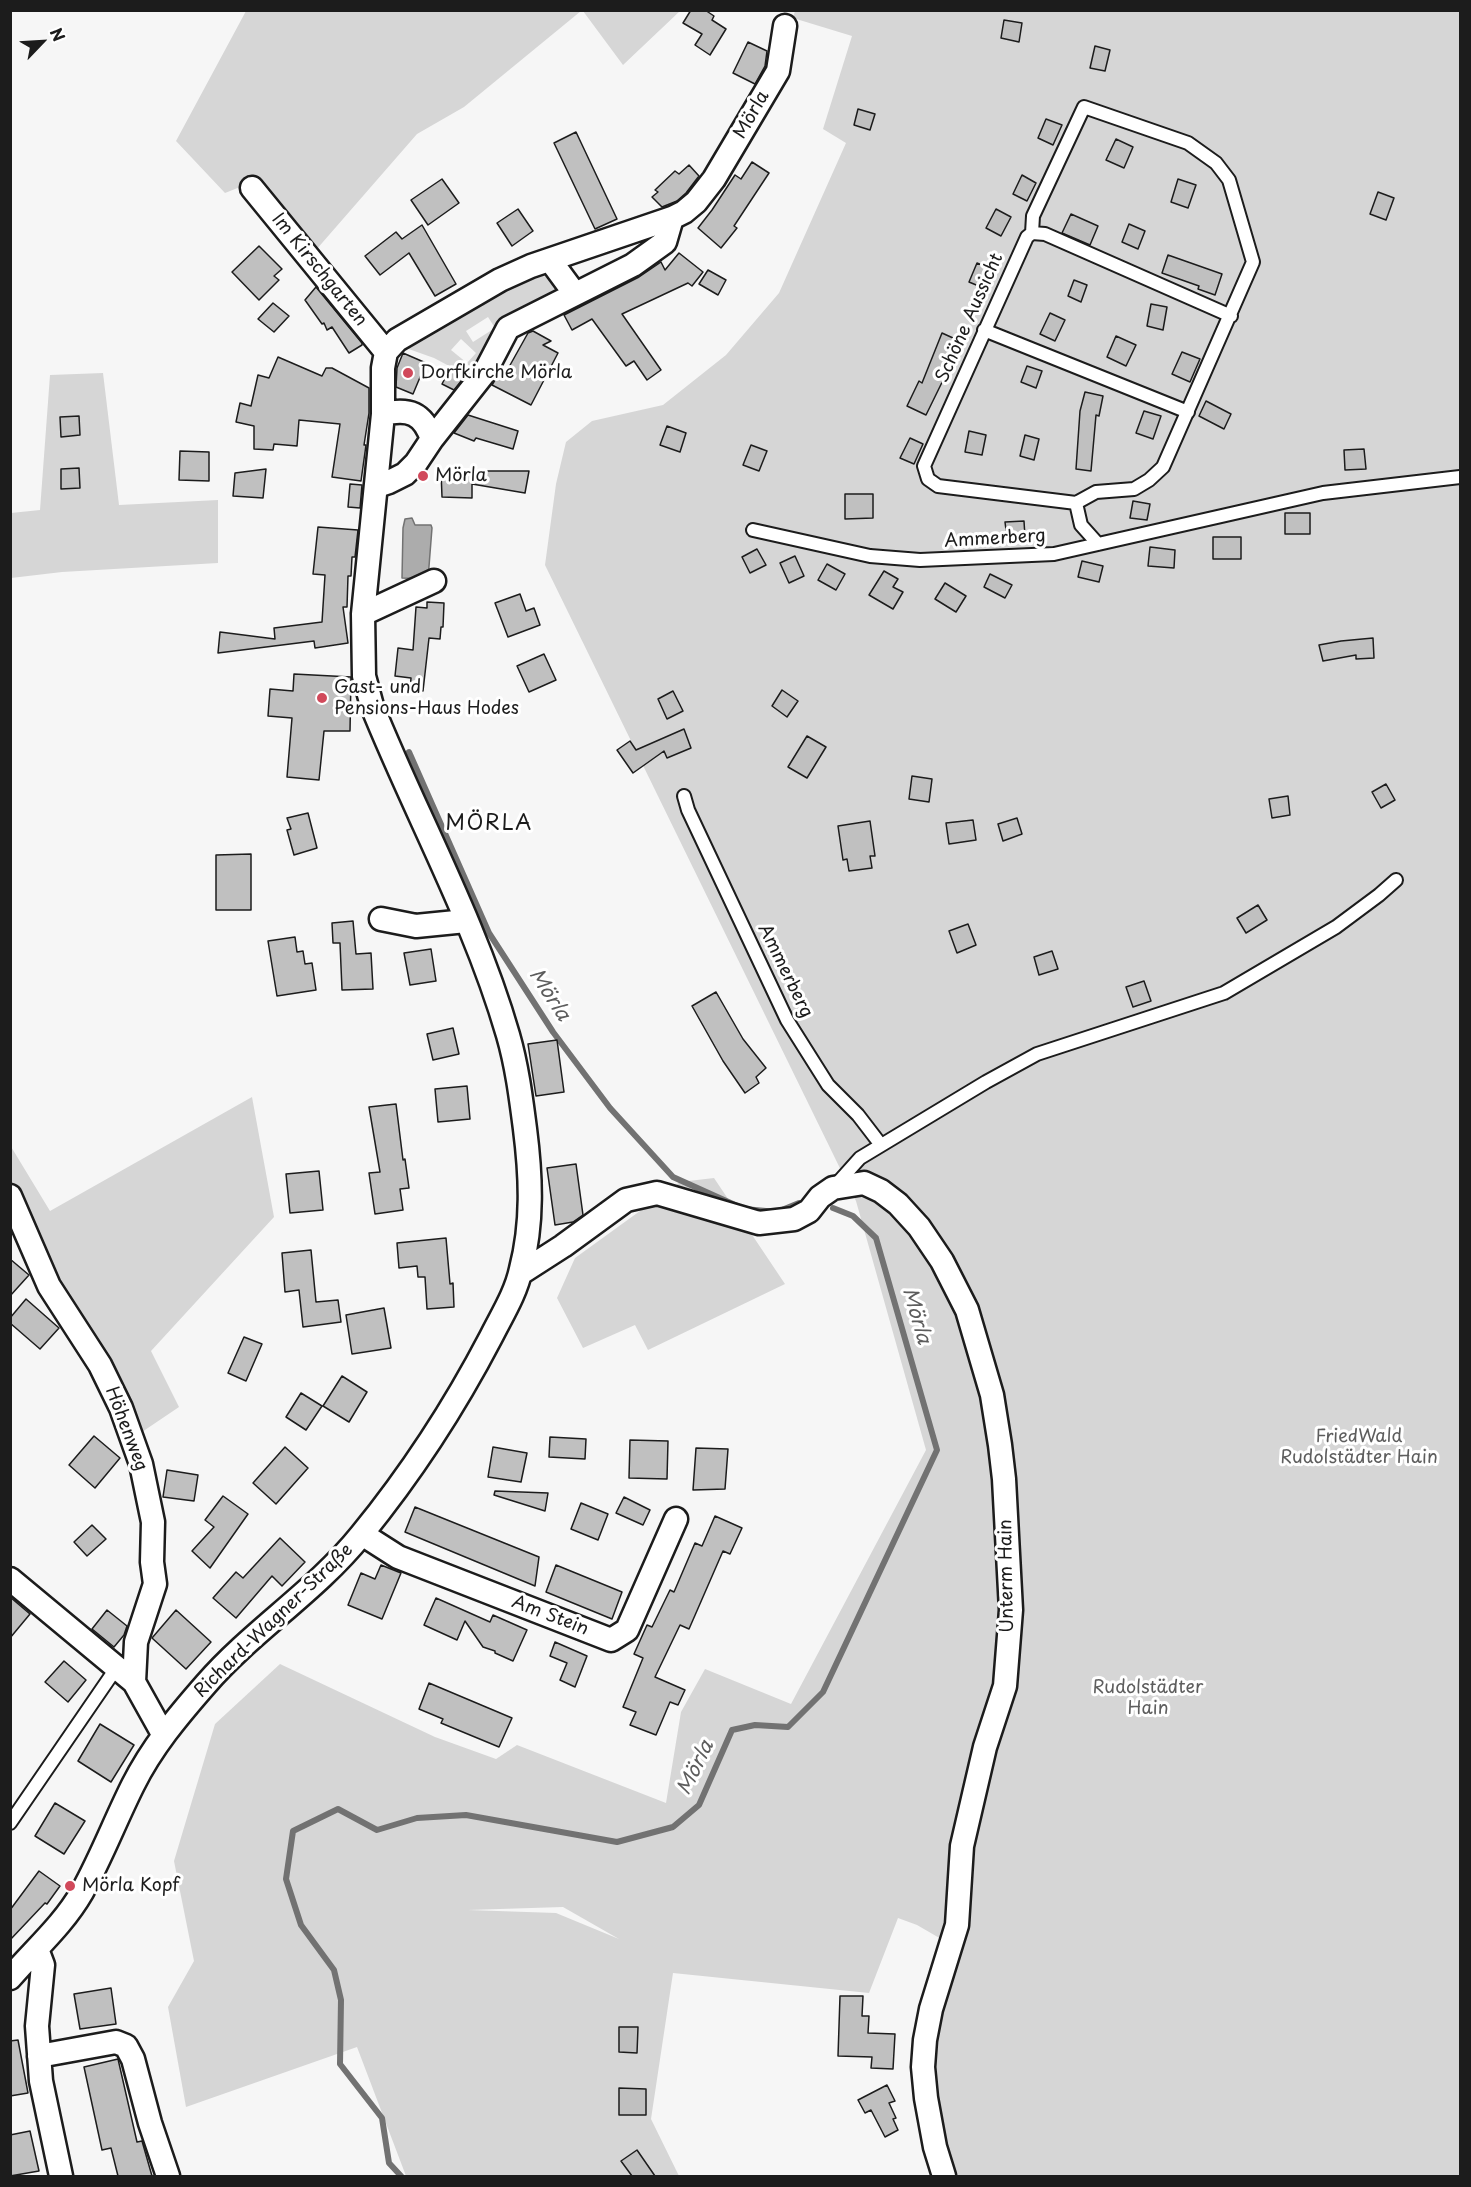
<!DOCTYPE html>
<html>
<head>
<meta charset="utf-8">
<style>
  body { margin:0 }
  #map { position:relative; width:1471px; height:2187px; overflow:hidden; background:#f6f6f6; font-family:"Playpen Sans",sans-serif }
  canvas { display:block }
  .frame { position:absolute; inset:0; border:12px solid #1c1c1c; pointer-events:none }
  .north { position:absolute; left:12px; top:12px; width:60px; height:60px; -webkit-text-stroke:4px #fff; paint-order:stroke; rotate:65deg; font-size:16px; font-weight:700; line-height:24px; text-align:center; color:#1c1c1c }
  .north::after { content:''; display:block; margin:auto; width:21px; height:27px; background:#1c1c1c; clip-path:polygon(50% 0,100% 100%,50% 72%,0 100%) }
</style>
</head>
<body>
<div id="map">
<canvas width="1471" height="2187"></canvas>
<div class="frame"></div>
<div class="north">N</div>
</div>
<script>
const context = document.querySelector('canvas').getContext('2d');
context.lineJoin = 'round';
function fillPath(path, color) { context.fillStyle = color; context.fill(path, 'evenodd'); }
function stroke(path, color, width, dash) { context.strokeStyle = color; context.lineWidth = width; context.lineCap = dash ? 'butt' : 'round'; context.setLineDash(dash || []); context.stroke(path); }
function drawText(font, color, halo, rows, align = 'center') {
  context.font = font + ' "Playpen Sans",sans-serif'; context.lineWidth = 6; context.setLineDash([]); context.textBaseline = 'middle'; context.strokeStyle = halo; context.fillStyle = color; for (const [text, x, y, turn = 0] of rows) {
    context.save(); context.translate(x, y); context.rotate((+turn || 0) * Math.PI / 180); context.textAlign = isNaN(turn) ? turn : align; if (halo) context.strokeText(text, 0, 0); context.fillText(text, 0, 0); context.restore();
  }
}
fillPath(new Path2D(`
  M246,11H581L464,107L417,134L309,258L250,183L225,193L176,141Z
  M583,11H680L623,65Z
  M795,11H1460V2176H958L945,2152L929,2068L955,1947L917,1925L898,1918L869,1993L673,1973L651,2119L679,2176H406L357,2047L186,2107L168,2007L194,1961L174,1861L215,1724L280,1664L435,1737L496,1759L517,1745L666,1803L681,1712L705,1669L791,1704L926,1450L856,1201L545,565L556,484L566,442L592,421L663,405L726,355L779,293L846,143L823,129L852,36L793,18ZM563,1907L619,1939L556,1913L468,1910Z
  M531,273C543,275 551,277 557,287L556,290L470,377L434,358L403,347ZM488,317L495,328L473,342L466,331ZM461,339L476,353L467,363L451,350Z
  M103,373L119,505L218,500V563L62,572L11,578V513L40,510L50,375Z
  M252,1097L274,1217L151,1351L179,1407L139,1434L11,1198L10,1145L50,1211Z
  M714,1178L785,1284L648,1350L635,1325L583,1348L557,1298L575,1258L680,1182Z`), '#d6d6d6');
const water = new Path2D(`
  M412,518L415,525H431L432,528L428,579L402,578L403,528L405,519Z`);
fillPath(water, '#acacac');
stroke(water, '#727272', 1.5);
stroke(new Path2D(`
  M409,752L489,933L553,1032L610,1108L673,1177L744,1209L777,1212L799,1203
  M401,2176L389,2163L382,2118L340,2064L341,2000L334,1970L301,1925L286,1879L293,1831L338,1809L377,1830L417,1818L466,1815L617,1842L673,1827L699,1805L732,1730L755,1725L788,1727L823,1692L937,1450L876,1238L853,1216L833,1208`), '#727272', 6);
const building = new Path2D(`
  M691,10H705L714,16L712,20L726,29L710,55L695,45L702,34L683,23Z
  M1004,20L1022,23L1019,42L1001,38Z
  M748,42L767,51L765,66L755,84L733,73Z
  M1095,46L1110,50L1105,71L1090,68Z
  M858,109L875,114L870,130L854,125Z
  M1046,119L1062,125L1053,145L1038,138Z
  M576,132L617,219L595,229L554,143Z
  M1116,139L1133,147L1124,168L1106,160Z
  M752,162L769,173L734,226L737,228L721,248L698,228L712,210L735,175L741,179Z
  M689,165L699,176L686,193L677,201L662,207L652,197L658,192L655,190L675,171L679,174Z
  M1022,175L1036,183L1027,201L1013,194Z
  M442,179L459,203L428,225L411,200Z
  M1178,179L1196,185L1188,208L1171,202Z
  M1378,192L1394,198L1386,220L1370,214Z
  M518,209L533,231L512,246L497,223Z
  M996,209L1011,217L1001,236L986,228Z
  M1071,214L1098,226L1090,245L1062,233Z
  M1129,224L1145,231L1138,249L1122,242Z
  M422,225L456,284L435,296L409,253L380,275L365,256L396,232L402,239Z
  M259,246L282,269L274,276L279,280L259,300L232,272Z
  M679,253L703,272L692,286L688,283L622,314L661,370L647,380L634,361L626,366L592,319L572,330L564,315L639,277L661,262L665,270Z
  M1168,255L1222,274L1215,295L1198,289L1199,286L1162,273Z
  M977,263L994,270L986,289L969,282Z
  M708,270L726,280L718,295L699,284Z
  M1074,280L1087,285L1081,302L1068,296Z
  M316,287L362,343V345L349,353L332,327L327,330L324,323L322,324L305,300Z
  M273,303L289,316L274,332L258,319Z
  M1151,304L1167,307L1163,330L1147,326Z
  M1050,313L1065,320L1055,341L1040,334Z
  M533,331L551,341L543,345L558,353L531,405L492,385L502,368L506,370L509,367L528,333Z
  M942,333L964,343L954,368L950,366L926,415L907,406L919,381L922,383Z
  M1116,336L1136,345L1126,366L1107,357Z
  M1182,352L1200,359L1190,382L1172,374Z
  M403,353L426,363L413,394L396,387L397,368Z
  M278,357L322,376L326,368H332L369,388V413L364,445H366L361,481L332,477L340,424L299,420L297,446L274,444L273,450L254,449V426L236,422L240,403L251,406L258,375L269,378Z
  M1027,366L1042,371L1036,388L1021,382Z
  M451,367L466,375L454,390L442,384Z
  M1085,392L1103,396L1099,416L1096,415L1091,471L1076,469L1080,411Z
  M1206,401L1231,414L1224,429L1199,416Z
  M1144,411L1161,416L1153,439L1136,433Z
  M468,415L518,431L513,449L476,438L474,441L454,433Z
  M79,416L80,435L61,437L60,417Z
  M667,426L686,433L680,452L660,445Z
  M969,431L986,435L982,455L965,452Z
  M1025,435L1039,439L1034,460L1020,456Z
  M910,438L923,444L914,464L900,458Z
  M751,445L767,451L759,471L743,465Z
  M1364,449L1366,469L1345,470L1344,450Z
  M180,451L209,452V481L179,480Z
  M79,468L80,488L61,489V469Z
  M266,469L263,498L233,496L235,473Z
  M441,471H529L525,493L472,484V498L442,497Z
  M350,484L362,485L360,508L348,507Z
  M845,494H873V518L845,519Z
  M1133,501L1150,504L1147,520L1130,518Z
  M1285,513H1310V534H1285Z
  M1024,521L1025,537L1007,538L1005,522Z
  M318,527L358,530L355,557H352L351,576H348L347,607H343L348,643L315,648L314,641L218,653L220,632L275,639L274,628L322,622L325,575L313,574Z
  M1213,537H1241V559H1213Z
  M1150,547L1175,550L1174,568L1148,566Z
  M757,549L766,565L750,573L742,557Z
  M795,556L804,576L789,583L780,563Z
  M1082,561L1103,566L1099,582L1078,577Z
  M827,564L845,574L836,590L818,580Z
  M884,571L898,579L893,587L903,592L893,609L869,595Z
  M990,574L1012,585L1005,598L984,587Z
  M945,583L966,596L956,612L935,599Z
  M520,594L526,611L534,608L540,625L508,637L495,603Z
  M427,602L444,603L443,627H441L440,639L429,638L423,691L410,690L411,678L395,676L398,648L413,650L416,607L427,608Z
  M1373,638L1374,658L1356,659V655L1323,661L1319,645L1341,641Z
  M544,654L556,680L529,692L517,666Z
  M294,674L351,677L350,731H324L319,780L287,777L292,718L268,716L270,689L293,691Z
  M782,690L798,701L787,717L772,706Z
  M673,691L683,711L667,719L658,699Z
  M684,729L691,748L667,758L664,751L633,773L617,750L630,741L636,750Z
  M807,736L826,747L807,778L788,767Z
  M912,776L932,779L929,802L909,799Z
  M1386,784L1395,800L1381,808L1372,792Z
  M1288,796L1290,815L1272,818L1269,799Z
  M308,813L317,848L294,855L287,830L291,829L287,818Z
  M1017,818L1022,834L1003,841L998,824Z
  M973,820L976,840L949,844L946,823Z
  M870,821L875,856H870L872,868L849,871L847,859L843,860L838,826Z
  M251,854V910H216V855Z
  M1258,905L1267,920L1246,933L1237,918Z
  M353,921L356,954L371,953L373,989L342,990L340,943H333L332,923Z
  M968,924L976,945L957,953L949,931Z
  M295,937L297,952L303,951L305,964L312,963L316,990L277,996L268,941Z
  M431,949L436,981L410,985L404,953Z
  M1052,951L1058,969L1039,975L1034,957Z
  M1144,981L1151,1001L1133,1007L1126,987Z
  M716,992L743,1039L766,1068L756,1077L759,1083L745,1093L723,1061L692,1006Z
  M453,1028L459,1054L433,1060L427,1034Z
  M557,1040L564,1092L536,1096L528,1044Z
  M467,1086L470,1119L438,1122L435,1089Z
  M396,1104L403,1160L405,1159L409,1188L400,1189L403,1210L375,1214L369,1173L380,1172L369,1107Z
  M576,1164L583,1215L573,1222L555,1225L547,1168Z
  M319,1171L323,1210L290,1213L286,1174Z
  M446,1238L450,1284L453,1283L454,1307L427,1309L425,1277H418L417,1266L399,1268L397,1243Z
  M311,1250L316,1302L338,1300L341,1322L303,1327L299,1290L285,1292L282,1253Z
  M10,1259L29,1275L10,1296Z
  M26,1299L59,1328L40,1349L10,1323V1318Z
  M384,1308L391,1348L352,1354L346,1315Z
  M244,1337L262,1344L246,1381L228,1373Z
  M342,1376L367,1392L349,1422L323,1406Z
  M301,1393L322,1406L306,1430L286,1417Z
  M94,1436L120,1458L95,1488L69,1465Z
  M550,1437L586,1439L585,1459L549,1457Z
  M630,1440L668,1441L667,1479L629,1478Z
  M285,1447L308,1468L276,1504L253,1483Z
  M493,1447L527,1453L521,1482L488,1477Z
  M696,1448L728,1449L725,1489L693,1490Z
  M167,1470L198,1475L194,1501L163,1497Z
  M495,1491L548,1493L545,1511L494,1495Z
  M223,1496L248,1514L210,1568L192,1551L214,1527L205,1520Z
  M624,1497L650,1510L643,1525L616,1513Z
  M581,1503L608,1514L598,1540L571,1529Z
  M415,1507L539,1557L535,1586L405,1532Z
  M715,1516L742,1528L730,1554L723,1551L689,1629L680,1625L655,1677L685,1690L678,1705L670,1702L656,1735L630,1725L636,1712L623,1707L643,1658L634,1654L647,1625L652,1627L670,1590L674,1592L695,1543L702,1546Z
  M92,1525L106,1539L87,1556L74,1542Z
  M280,1538L305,1562L282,1586L272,1576L236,1618L213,1598L236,1572L243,1578Z
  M381,1565L401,1573L382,1619L348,1605L361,1573L375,1579Z
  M556,1565L622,1592L612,1619L546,1592Z
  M10,1597L30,1614L10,1638Z
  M436,1598L490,1622L493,1615L527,1630L513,1661L495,1653V1651L483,1647L465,1621L457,1640L424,1625Z
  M107,1610L127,1626L124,1635L114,1647L92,1629Z
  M176,1610L211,1642L186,1669L152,1638Z
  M555,1642L587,1656L575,1687L560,1680L567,1663L550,1656Z
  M64,1661L86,1680L68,1702L45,1682Z
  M429,1683L512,1718L499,1747L441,1723L443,1719L419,1709Z
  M100,1724L134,1745L111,1782L78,1761Z
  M55,1803L85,1821L64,1854L35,1836Z
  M39,1871L60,1886L47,1904L45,1903L10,1940V1910Z
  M111,1988L116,2024L80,2029L74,1994Z
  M840,1996H863L862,2016H869L868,2033L895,2034L893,2069L871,2068L872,2057L838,2056Z
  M619,2027H638L637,2053L619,2052Z
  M18,2040L28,2093L10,2096V2041Z
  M118,2059L137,2142L142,2141L152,2176H118L111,2148L102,2150L84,2067Z
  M887,2085L895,2101L889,2103L896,2118L893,2119L898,2130L885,2137L871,2110L865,2113L858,2100Z
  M619,2088L646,2089V2115H619Z
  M30,2131L39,2171L10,2176V2135Z
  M637,2150L655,2176H632L621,2161Z`);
fillPath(building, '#c0c0c0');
stroke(building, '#1c1c1c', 1.5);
const lane = new Path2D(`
  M1032,233L1033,216L1084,107L1188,143L1216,163L1229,180L1253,262L1163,467L1149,480L1134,489L1096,492L1076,503L1081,525L1098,544
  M984,330L1188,412
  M1076,503L938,486L928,479L924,466L1027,237L1032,233L1045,234L1231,316
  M753,530L870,556L920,560L1054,554L1323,493L1460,477
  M684,796L688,810L787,1020L828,1085L858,1115L881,1145
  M834,1187L860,1158L986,1082L1037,1054L1224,993L1336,927L1379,895L1396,880
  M10,1823L117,1667`);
const street = new Path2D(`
  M252,188L386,352
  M550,260L575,294
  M383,414C409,408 423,413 432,439
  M377,486L389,482L405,474L416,463L432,439L485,372L508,328L633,265L665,242L672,218
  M363,614L434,581
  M381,919L416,926L466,921
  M10,1196L49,1286L100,1365L121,1408L141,1464L153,1522L152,1562L155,1584L136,1642L134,1682
  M521,1273L563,1246L626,1200L657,1193L759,1223L794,1219L809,1211L820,1197L833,1188L864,1183L881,1191L898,1204L919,1227L942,1261L967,1310L992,1395L1000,1445L1004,1479L1011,1610L1005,1686L985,1747L962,1846L957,1925L931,2009L925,2040L923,2067L926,2098L935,2147L944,2176
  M362,1534L398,1557L611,1640L627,1630L676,1519
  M10,1579L134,1682L163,1734
  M37,1949L43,1965L37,2026L41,2081L61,2176
  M10,1978C35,1949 63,1925 82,1892C101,1858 115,1821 133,1785C152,1747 178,1716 206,1684C253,1630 316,1591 361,1535C410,1475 455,1406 491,1337C502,1315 516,1293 521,1269C533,1223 531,1176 525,1129C521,1098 517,1066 508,1035C475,921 416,815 372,706L364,676L363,614L383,414V368L386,352L397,340L500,280L531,266L672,218L684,212L696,202L714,179L778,71L785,26
  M39,2056L116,2042L126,2046L133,2059L150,2123L168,2176`);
stroke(lane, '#1c1c1c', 16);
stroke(street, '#1c1c1c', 27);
stroke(lane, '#fff', 12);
stroke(street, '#fff', 22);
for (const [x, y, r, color] of [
  [408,373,6,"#d1495b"],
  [423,476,6,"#d1495b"],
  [322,698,6,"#d1495b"],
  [70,1886,6,"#d1495b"]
]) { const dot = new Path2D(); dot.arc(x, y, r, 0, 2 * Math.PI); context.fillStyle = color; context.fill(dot); stroke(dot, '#fff', 2); }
drawText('18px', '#1c1c1c', '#fff', [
  ["Mörla",752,115,-60],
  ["Im Kirschgarten",319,270,51],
  ["Schöne Aussicht",970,318,-66],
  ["Ammerberg",995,539,-3],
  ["Ammerberg",785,971,64],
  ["Höhenweg",126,1429,69],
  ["Unterm Hain",1007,1576,-91],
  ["Am Stein",550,1616,21],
  ["Richard-Wagner-Straße",274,1621,-44]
]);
drawText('18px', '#1c1c1c', '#fff', [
  ["Dorfkirche Mörla",420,373],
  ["Mörla",435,476],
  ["Gast- und",334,688],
  ["Pensions-Haus Hodes",334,709],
  ["Mörla Kopf",82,1886]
], 'left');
drawText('18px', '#5d5d5d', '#fff', [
  ["FriedWald",1359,1437],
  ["Rudolstädter Hain",1359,1458],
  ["Rudolstädter",1148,1688],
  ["Hain",1148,1709]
]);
drawText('italic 20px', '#5d5d5d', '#fff', [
  ["Mörla",549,995,57],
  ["Mörla",916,1316,74],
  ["Mörla",696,1768,-64]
]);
context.letterSpacing = '1.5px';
drawText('21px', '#1c1c1c', '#fff', [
  ["MÖRLA",489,824]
]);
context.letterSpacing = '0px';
</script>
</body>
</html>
